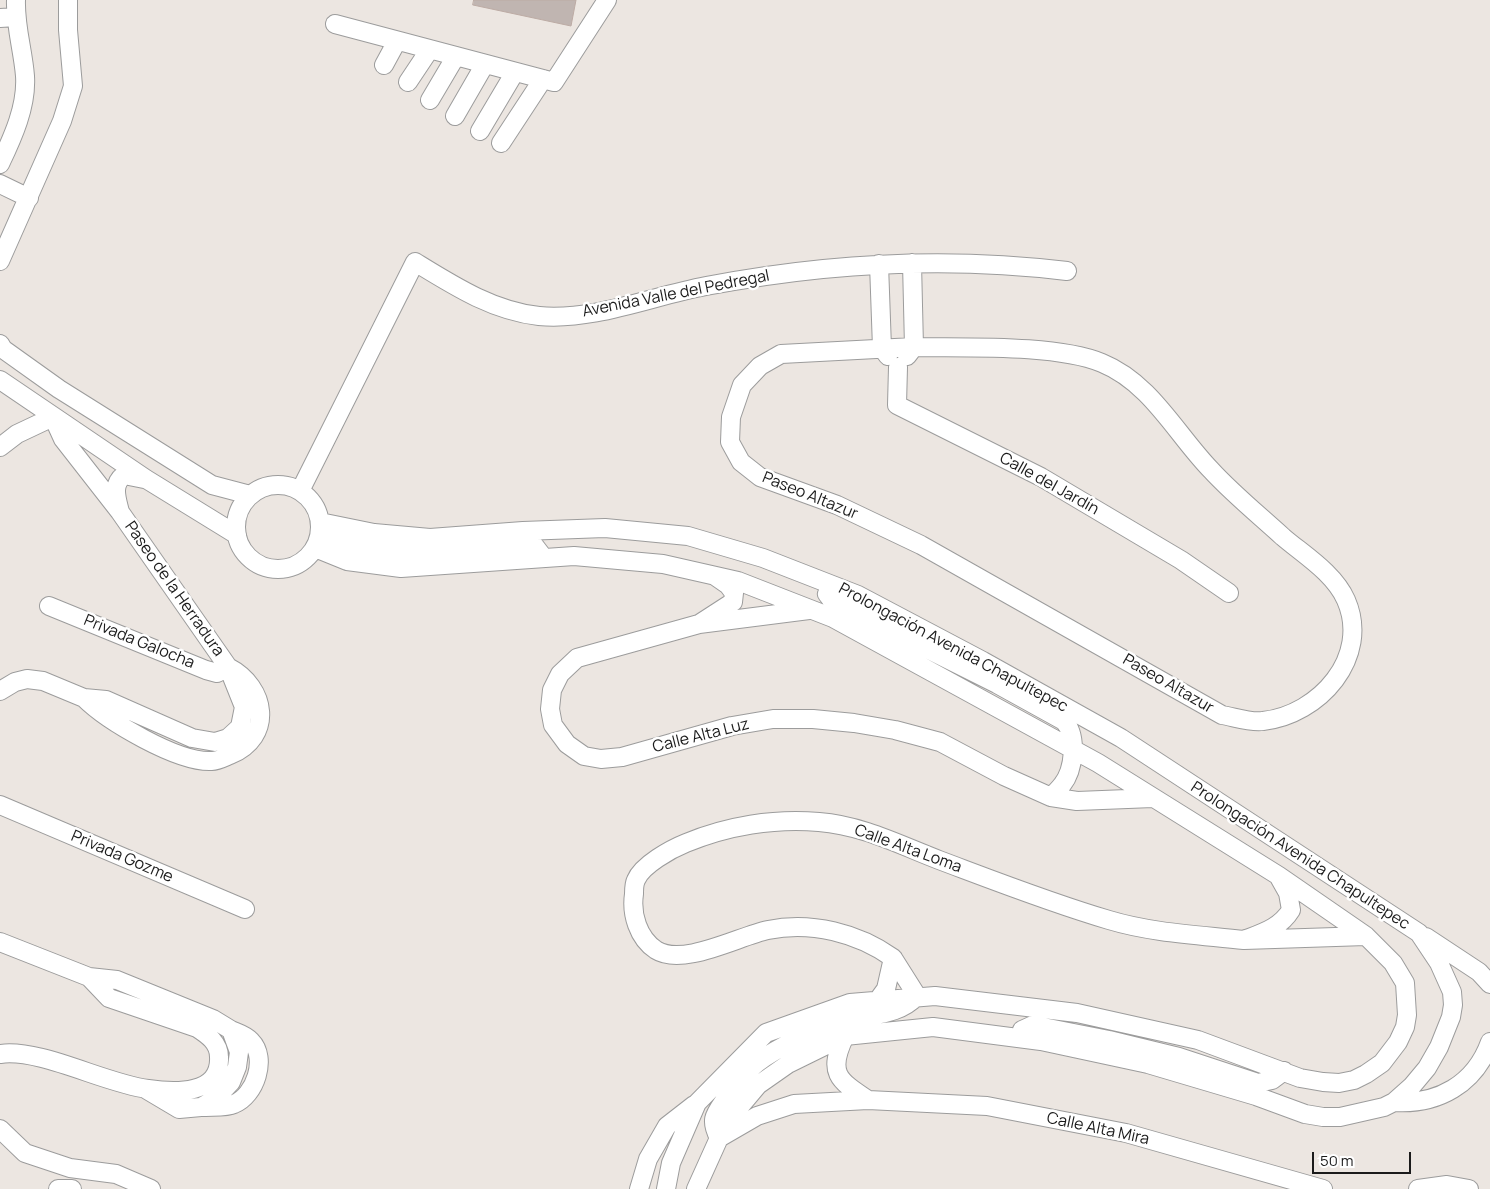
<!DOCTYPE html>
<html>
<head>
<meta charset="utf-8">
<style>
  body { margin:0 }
  #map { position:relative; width:1490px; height:1189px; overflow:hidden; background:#ece6e1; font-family:Manrope,sans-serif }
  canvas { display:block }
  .scale { position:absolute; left:1312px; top:1152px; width:99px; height:22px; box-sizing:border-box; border:2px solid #1b1b1b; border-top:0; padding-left:6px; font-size:15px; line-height:18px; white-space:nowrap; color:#1b1b1b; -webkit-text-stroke:4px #fff; paint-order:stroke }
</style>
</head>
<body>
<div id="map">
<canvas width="1490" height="1189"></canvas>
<div class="scale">50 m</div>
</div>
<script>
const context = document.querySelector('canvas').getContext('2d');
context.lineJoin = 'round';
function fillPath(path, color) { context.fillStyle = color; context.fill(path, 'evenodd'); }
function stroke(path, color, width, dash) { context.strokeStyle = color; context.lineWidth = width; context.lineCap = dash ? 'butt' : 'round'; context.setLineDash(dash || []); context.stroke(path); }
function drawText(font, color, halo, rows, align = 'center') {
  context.font = font + ' Manrope,sans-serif'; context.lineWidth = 5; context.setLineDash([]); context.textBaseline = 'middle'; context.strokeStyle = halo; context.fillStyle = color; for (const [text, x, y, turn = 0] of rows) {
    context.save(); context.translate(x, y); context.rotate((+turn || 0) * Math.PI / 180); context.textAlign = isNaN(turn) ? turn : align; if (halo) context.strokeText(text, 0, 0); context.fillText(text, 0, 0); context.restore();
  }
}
const building = new Path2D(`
  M474,0H576L571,26L473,5Z`);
fillPath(building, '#c0b5b1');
stroke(building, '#bcaba4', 1);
const minor = new Path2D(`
  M0,18L16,17
  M335,24L554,82L607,0
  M384,65L397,41
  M408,82L430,49
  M430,100L456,56
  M455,116L485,64
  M480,131L515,72
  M501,143L543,79
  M0,164C13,137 27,106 25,76C23,50 15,26 16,0
  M0,184L29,198
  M0,261L62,121L73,86L68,30V0
  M879,264L882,348L888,356
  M0,344L3,349L59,389L212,485L250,495
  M914,347C965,348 1056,344 1102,363C1151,383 1176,434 1211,470C1233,494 1259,515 1283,537C1304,555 1334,573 1346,600C1371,657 1319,715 1263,721C1251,723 1234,717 1222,715L921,545L837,505L760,477L741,462L730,442L731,417L742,385L760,366L781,354Z
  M907,356L914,347L912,263
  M898,367L897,405L1041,477L1181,560L1229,593
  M0,380L146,479L237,535
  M0,447L17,434L53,417L63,439L120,512C117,499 111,485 124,475L144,479
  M236 527a42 42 0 1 1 84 0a42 42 0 1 1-84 0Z
  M300,491L415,262C454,286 493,311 539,316C595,321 652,296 706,286C826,263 946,256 1067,271
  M320,522L374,533L430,538L523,531L605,528L688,536L763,558L858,595L983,661L1121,738L1419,933L1439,963L1452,992L1453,1005L1451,1017L1439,1047L1427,1068L1412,1086L1394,1102L1384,1107L1340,1117H1323L1305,1114L1256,1096L1148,1064L1041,1041L933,1027L845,1036L788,1064L758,1085L737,1110L719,1138L696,1189
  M320,535C359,551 404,555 446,554C472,554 506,547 534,545L544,558
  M315,548L347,561L401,568L574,556L663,564L738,581L833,618L1098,763L1279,876L1366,936L1393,963L1405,983L1407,1015L1405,1027L1398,1042L1382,1063L1366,1074L1354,1080L1339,1083L1323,1082L1300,1078L1198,1040L1077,1013L935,996L850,1003L766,1033L697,1103L671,1163L666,1189
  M715,576L728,585L734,593L733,602L699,624L809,610
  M833,586L827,594L833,602L997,684L1064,721C1078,736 1074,770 1062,785C1059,789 1055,793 1051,797L1077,801L1153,798
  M49,606L206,670L217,673L228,667
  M699,624L577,658L560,674L552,690L550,709L553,725L567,744L584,756L601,759L622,757L732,726L773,719H813L854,723L895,730L940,742L1004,776L1051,797
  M0,691L15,682L27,679L43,681L84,698L106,700L192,738L215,742L228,738L240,727L244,707L228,667L120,512
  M84,698C107,721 178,763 212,761C218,761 225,757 230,755C274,737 267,687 228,667
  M0,805L245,909
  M1279,877L1288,893L1291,910C1280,928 1262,933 1244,940L1366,936
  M1426,937L1479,972L1490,984
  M0,942L89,977L117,980L213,1019L231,1030L239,1052L237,1067L231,1082L215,1099L201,1107L179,1109L147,1090
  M893,958C858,933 811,921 768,930C739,936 683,967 656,950C638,938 631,914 634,894C634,890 634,884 636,880C642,865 671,849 686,843C727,826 774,818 819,822C861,825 900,845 939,860C995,881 1051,903 1109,920C1152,933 1199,935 1244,940
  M878,1000L886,989L893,958L917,996C898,1016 871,1014 846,1021C821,1027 777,1047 757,1063C745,1073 735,1086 726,1098C715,1114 709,1119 719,1138L757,1116L794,1104L868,1100L987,1106L1126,1133L1323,1189
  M845,1036C827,1073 838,1080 868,1100
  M1026,1039L1021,1033L1022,1030L1033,1025L1109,1040L1179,1057L1258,1083L1272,1080L1284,1071
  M0,1054C40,1048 106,1084 148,1089C175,1093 221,1095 219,1057C219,1043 208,1035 197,1028L109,998L89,977
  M1394,1102C1438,1105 1475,1084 1490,1042
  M203,1107C212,1106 225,1108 234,1104C255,1096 268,1058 251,1041C246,1035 238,1033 231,1030
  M0,1129L25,1153L70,1168L116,1174L151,1189
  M58,1189H72
  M639,1189L648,1159L667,1126L694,1105
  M1418,1189L1447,1185L1469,1189`);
stroke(minor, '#9c9c9c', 20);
stroke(minor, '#fff', 18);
drawText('16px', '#1b1b1b', '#fff', [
  ["Avenida Valle del Pedregal",676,294,-11],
  ["Calle del Jardín",1049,484,29],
  ["Paseo Altazur",810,496,22],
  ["Paseo de la Herradura",174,589,55],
  ["Privada Galocha",139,642,22],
  ["Prolongación Avenida Chapultepec",953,648,28],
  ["Paseo Altazur",1168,684,30],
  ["Calle Alta Luz",701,736,-14],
  ["Calle Alta Loma",908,849,20],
  ["Prolongación Avenida Chapultepec",1300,856,33],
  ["Privada Gozme",122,857,23],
  ["Calle Alta Mira",1098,1129,12]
]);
</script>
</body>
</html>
